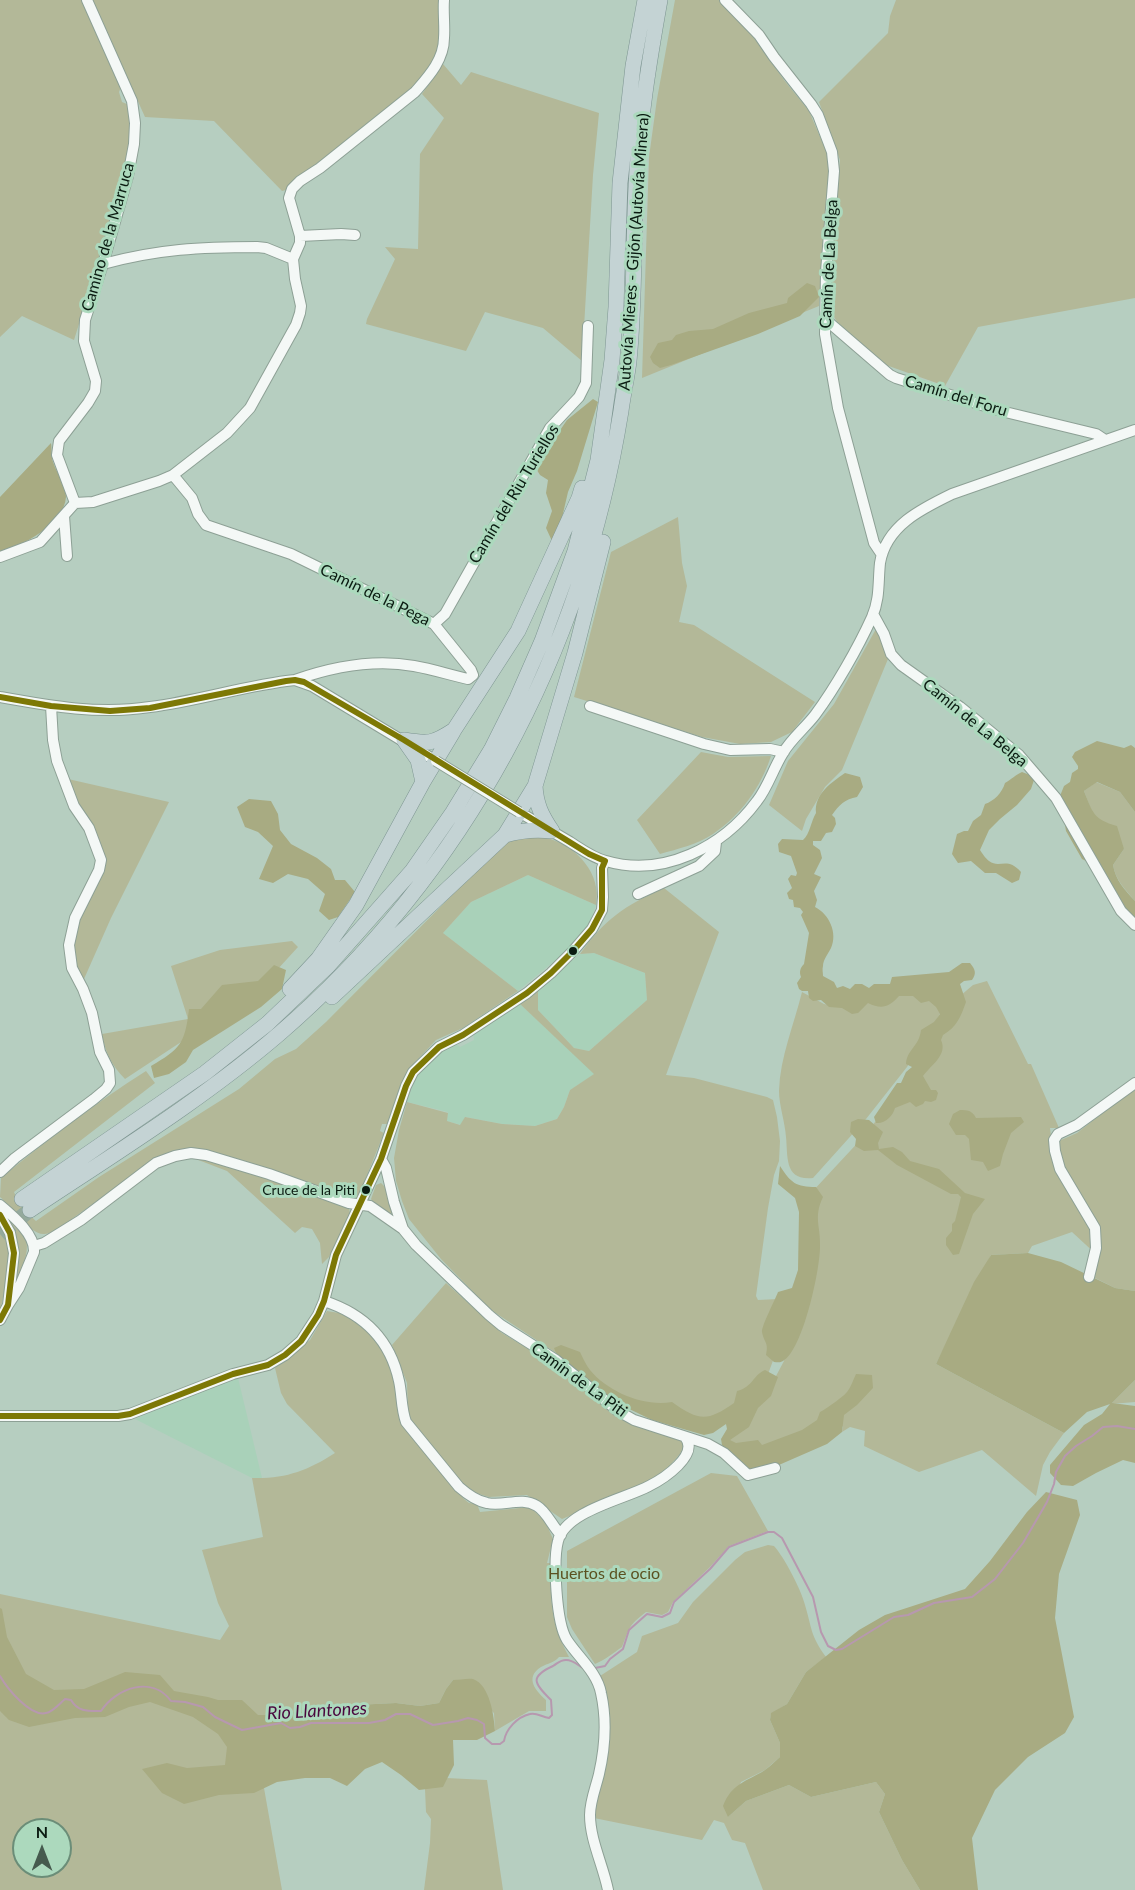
<!DOCTYPE html>
<html>
<head>
<meta charset="utf-8">
<style>
  body { margin:0 }
  #map { position:relative; width:1135px; height:1890px; overflow:hidden; background:#b6cec0; font-family:Lato,sans-serif }
  canvas { display:block }
  .north { position:absolute; left:12px; top:1818px; width:60px; height:60px; box-sizing:border-box; background:#acd9bd; border:2px solid #6b8d78; border-radius:50%; rotate:0deg; font-size:16px; font-weight:700; line-height:24px; text-align:center; color:#0a1b11 }
  .north::after { content:''; display:block; margin:auto; width:21px; height:27px; background:#465a4e; clip-path:polygon(50% 0,100% 100%,50% 72%,0 100%) }
</style>
</head>
<body>
<div id="map">
<canvas width="1135" height="1890"></canvas>
<div class="north">N</div>
</div>
<script>
const context = document.querySelector('canvas').getContext('2d');
context.lineJoin = 'round';
function fillPath(path, color) { context.fillStyle = color; context.fill(path, 'evenodd'); }
function stroke(path, color, width, dash) { context.strokeStyle = color; context.lineWidth = width; context.lineCap = dash ? 'butt' : 'round'; context.setLineDash(dash || []); context.stroke(path); }
function drawText(font, color, halo, rows, align = 'center') {
  context.font = font + ' Lato,sans-serif'; context.lineWidth = 6; context.setLineDash([]); context.textBaseline = 'middle'; context.strokeStyle = halo; context.fillStyle = color; for (const [text, x, y, turn = 0] of rows) {
    context.save(); context.translate(x, y); context.rotate((+turn || 0) * Math.PI / 180); context.textAlign = isNaN(turn) ? turn : align; if (halo) context.strokeText(text, 0, 0); context.fillText(text, 0, 0); context.restore();
  }
}
fillPath(new Path2D(`
  M528,875L596,905L589,924L564,953L518,991L443,933L471,902Z
  M594,953L645,973L647,1000L589,1051L574,1048L538,1010V989L580,954Z
  M520,1004L595,1074L570,1090L564,1107L557,1119L535,1126L502,1124L466,1117L461,1125L447,1121L448,1112L407,1102L416,1075L443,1048L453,1042L460,1047L474,1040L473,1031Z
  M238,1378L262,1478H252L135,1419L187,1396Z`), '#a9d1b9');
fillPath(new Path2D(`
  M0,0H82L121,87L119,92L122,102L129,105L132,124L126,173L74,340L22,316L0,337Z
  M90,0H440C440,16 442,36 438,52C432,71 413,88 399,101L299,177L286,190L282,191L214,121L145,117L105,28Z
  M675,0H719L752,35L784,80L809,111L827,153L829,173L819,306L642,378L649,157L657,99Z
  M896,0H1135V298L978,327L945,386L883,364L840,327L833,315L831,263L840,160L819,102L888,33L890,16Z
  M443,64L461,85L471,72L599,113L593,175L582,361L543,328L485,312L466,351L366,324L367,319L395,259L385,247L418,249L420,154L444,118L422,94Z
  M678,517L682,563L687,586L679,622L694,625L815,702L792,732L771,742L740,744L702,737L574,697L611,552Z
  M876,629L880,634L888,659L842,770L825,787L806,819L802,831L769,805L788,761L834,704Z
  M701,752L728,757L771,756C761,787 741,815 713,834C698,844 678,849 660,854L637,820Z
  M68,779L169,802L111,918L84,979C56,937 91,903 106,865L94,832L76,805Z
  M1096,782L1120,792L1135,812V901C1125,889 1116,881 1113,865L1124,849L1092,812L1084,791Z
  M518,835C528,836 538,836 547,838C577,846 602,874 596,905L528,875L471,902L443,933L518,991L463,1028L436,1040L408,1070L388,1124H382L380,1131L384,1133L358,1198L350,1199L180,1150L160,1156L62,1226C56,1229 50,1234 44,1234C30,1235 11,1206 0,1197L1,1178C47,1140 95,1103 146,1071L155,1083L14,1192L17,1199L25,1205L26,1212L36,1221L99,1177L239,1089L275,1059L296,1049L326,1022L496,851Z
  M664,888L719,932L666,1075L694,1078L767,1097L773,1100L777,1117L780,1141L779,1161L774,1175L768,1208L756,1296L758,1300L778,1299L779,1344L767,1377L718,1427L659,1421L491,1310L441,1259L409,1219L402,1201L396,1181L394,1158L399,1130L407,1102L448,1113L447,1121L460,1125L465,1117L502,1124L535,1126L557,1119L564,1107L570,1090L594,1074L520,1004L538,989V1010L574,1048L589,1051L647,1000L645,973L594,953L580,954C605,919 624,906 664,888Z
  M292,941L298,947L266,982L222,1015L125,1079C112,1066 105,1052 102,1034L188,1019L171,966L220,950Z
  M987,981L1028,1064H1031L1059,1128H1050L1052,1144L1077,1133L1123,1097L1135,1090V1291L1115,1288L1093,1277L1098,1256L1072,1232L1032,1246L1028,1253L991,1255L936,1364L1064,1433L1050,1452L1043,1465L1036,1496L982,1450L919,1472L864,1446L865,1431L850,1427L842,1432L843,1426L818,1446L727,1447L730,1431L768,1391L784,1361L811,1193L864,1136L890,1103L960,996L973,985Z
  M802,992L824,1004L837,1007L909,993L951,996L907,1067L866,1119L813,1178C784,1181 788,1157 786,1137C785,1122 779,1105 779,1091C780,1057 794,1025 802,992Z
  M188,1156L239,1168L349,1208L350,1213L329,1257L322,1264L320,1243L312,1229L302,1227L295,1233L227,1171Z
  M381,1183C389,1189 393,1204 392,1213L388,1214L374,1204L371,1199L376,1185Z
  M8,1219C40,1240 24,1260 14,1289Z
  M0,1230L9,1242L6,1283L0,1312Z
  M446,1283L502,1333L553,1364L611,1413L638,1427L682,1440L684,1447C664,1485 600,1503 562,1519L527,1495L489,1497L469,1491L413,1425L408,1412L407,1383L392,1345Z
  M327,1311L339,1313L353,1320L364,1327L377,1343L391,1365L402,1424L411,1437L464,1499L469,1503L477,1504L480,1512L530,1507L545,1521L553,1539L547,1563H551C550,1601 551,1623 569,1657H559C554,1663 548,1663 541,1667C524,1678 536,1691 546,1700V1711H529L495,1731L494,1713L459,1680H453L446,1689L439,1703L420,1706L396,1703L355,1705L338,1704L313,1712L295,1711L280,1715H258L264,1788L282,1890H0V1594L220,1640L229,1626L218,1603L202,1550L263,1537L252,1478C285,1479 307,1471 335,1453L287,1404L281,1393L275,1368L310,1340ZM24,1830H60V1866H24Z
  M1135,1380V1402L1111,1404Z
  M711,1473L737,1476L768,1531L729,1546L709,1568L673,1602L668,1612L662,1615L646,1612C628,1626 630,1627 622,1647C613,1653 605,1660 595,1664L572,1629L567,1617V1551Z
  M768,1545L774,1546C784,1557 801,1589 805,1605C812,1628 810,1635 826,1657L806,1672L787,1704L771,1714L770,1720L780,1743V1757L765,1770L741,1782L728,1817L746,1801L789,1785L811,1797L876,1782L885,1794L879,1812L902,1860L920,1890H763L745,1843L732,1840L724,1823L714,1820L702,1840L594,1818L602,1741L600,1676L637,1652L642,1636L678,1623L693,1602L735,1560L745,1552Z
  M446,1778L487,1780L503,1890H424L430,1843L431,1819L426,1812L425,1789Z`), '#b3b898');
fillPath(new Path2D(`
  M807,283L815,286L819,297L800,316L758,334L671,365L660,368L653,363L650,357L658,343L672,340L676,335L689,331L713,329L749,313L787,303L788,298Z
  M593,399L598,402L577,471L568,492L561,522L552,541L546,528L552,511L546,493L548,480L540,475L535,467L567,420Z
  M51,443C52,449 51,456 53,462C57,474 66,484 66,497C64,525 22,545 0,553V497Z
  M1097,741L1124,748L1131,745L1135,748V812L1120,792L1097,782L1084,791C1093,813 1093,819 1117,826L1124,849L1113,865C1116,881 1124,889 1135,901V924L1090,863L1082,859L1066,831L1060,796L1064,786L1070,782L1072,773L1078,769V766L1072,757L1075,752Z
  M1022,772L1035,777L1031,789L1017,805L1000,819L989,830L980,850C982,853 986,859 989,861C1000,869 1007,856 1021,872L1019,880L1012,883L996,873H985L971,861L958,863L952,854L957,834L964,831H968L973,821L981,815L985,804C994,801 1002,793 1005,783C1012,779 1015,775 1022,772Z
  M845,773L860,777L863,787L857,797C845,799 839,805 832,815L835,818L836,824L832,832L826,833L821,841H813V845L820,850L822,858L814,874L821,877L814,891L817,900L815,907C829,914 838,933 831,948C828,954 823,960 823,966C822,969 823,973 823,976L834,982L837,988L843,986L850,989L855,984H862L869,988L874,984H890L892,977L949,972L962,963H970C975,969 977,973 972,980L964,981L960,984L966,1002C961,1016 957,1027 943,1035L941,1040C948,1055 931,1065 923,1076L931,1090H936L938,1093L936,1100L931,1102L925,1101L923,1104L916,1107L910,1102L895,1108C893,1116 885,1124 876,1123L874,1117L897,1083H901L906,1072L912,1067L906,1064C907,1049 919,1047 921,1030L934,1022L940,1014L936,1007L929,1001L921,1003L913,996H899C889,1007 882,1010 868,1003L858,1013L852,1014L842,1008L829,1007L821,1000L813,1001L809,998L808,991H802L799,989L797,983L801,977C799,972 800,968 804,964L809,933L801,915L803,912L800,908L794,907L793,900L789,899L787,893L792,888L788,879L791,875L796,876L797,873L791,856L779,852L778,844L782,839L803,840C810,834 811,821 816,813C814,794 832,782 845,773Z
  M249,799L271,801L278,814L280,830L291,844L317,858L331,869L335,880H345L355,892L338,917L329,920L319,911L325,894L308,879L288,874L273,883L259,879L273,846L258,832L245,827L237,807Z
  M274,965L286,970L282,989L261,1007L193,1050L186,1062L169,1074L154,1078L151,1066C180,1049 185,1044 189,1009H201L222,985L258,981Z
  M960,1110C967,1110 972,1110 976,1118L1021,1117L1024,1122L1011,1133L1003,1154L1000,1166L988,1171L983,1162L971,1160L969,1139L965,1135H956L949,1124L953,1114Z
  M858,1119L869,1120L883,1132L878,1143L879,1149L893,1147L902,1152L910,1161L939,1169L965,1193L985,1199L973,1214L959,1254L953,1255L946,1245V1238L952,1231V1224L955,1221L961,1197L958,1194H951L897,1165L878,1150L864,1151L855,1146L856,1139L850,1132L851,1122Z
  M780,1166C791,1183 796,1187 816,1187L823,1197C813,1218 821,1226 820,1247C820,1270 803,1350 783,1361C780,1363 777,1362 774,1362L766,1355C769,1342 764,1343 762,1332C761,1327 775,1300 778,1292L792,1288L798,1270L799,1212L795,1198L778,1184Z
  M1028,1253L1061,1262L1115,1288L1135,1291V1380L1112,1403L1135,1406V1463L1123,1460L1096,1473L1073,1486L1061,1485L1050,1473V1465L1084,1425L1102,1414L1110,1404L1087,1412L1064,1433L936,1364L974,1282L991,1255Z
  M561,1345L580,1352C583,1358 586,1365 590,1370C608,1392 644,1407 672,1402C699,1421 707,1422 734,1403L737,1391C753,1387 753,1375 765,1370L778,1377L771,1396L758,1408L749,1427L730,1440L736,1443L758,1440L762,1445L802,1430L817,1420L820,1412C825,1410 844,1396 847,1392C851,1387 853,1380 856,1374L872,1375L873,1388L857,1405L844,1415L842,1432L827,1444L772,1468L754,1471L743,1466L722,1445L721,1439L727,1429L726,1424L713,1433L704,1435L652,1420L619,1404L558,1358L554,1348Z
  M1046,1492L1077,1500L1080,1515L1059,1574L1055,1618L1074,1717L1065,1733L1028,1757L995,1790L972,1838L978,1890H920L902,1860L879,1812L885,1794L876,1782L811,1797L789,1785L746,1801L728,1817L723,1806C732,1783 746,1782 765,1770C771,1766 775,1761 780,1757V1743L770,1720L771,1713L787,1704L806,1672L859,1630L885,1615L965,1589L990,1561L1027,1512Z
  M0,1608L2,1609L7,1637L26,1674L54,1690L84,1689L125,1672L160,1675L174,1691L208,1697L218,1700H242L258,1715H280L295,1711L313,1712L338,1704L355,1705L396,1703L420,1706L439,1703L446,1689L453,1680C459,1680 468,1678 473,1679C490,1685 494,1716 495,1731L477,1740H453L454,1765L443,1787L419,1790L401,1775L382,1762L365,1769L347,1786L330,1778H305L277,1782L254,1793L219,1795L184,1804L162,1793L142,1769L167,1763L187,1768L225,1765L227,1747L218,1734L193,1717L150,1702L129,1707L105,1717L75,1718L29,1727L9,1720L0,1711Z`), '#a8ab82');
stroke(new Path2D(`
  M595,1668L605,1666L610,1659L623,1649L629,1630L647,1614L662,1617L670,1613L674,1602L710,1569L729,1547L768,1532H774L782,1538L813,1597L821,1632L828,1646L836,1650L842,1649L894,1617L908,1615L934,1603L972,1597L995,1579L1023,1543L1047,1502L1054,1484L1056,1472L1065,1456L1076,1446L1092,1436L1103,1427L1117,1426L1135,1429
  M0,1676C7,1688 30,1717 46,1713C53,1712 60,1703 65,1699L71,1700C78,1712 88,1711 101,1711C116,1688 152,1675 171,1701L185,1702L203,1707L215,1717L242,1730L281,1723L290,1728L300,1727L311,1723H369L385,1720L396,1714H410L433,1725L458,1721L468,1718L477,1720L484,1724L485,1738L492,1744H500L504,1741C506,1729 517,1717 530,1714C536,1712 542,1717 549,1718L552,1715L551,1700C534,1683 529,1677 553,1666C558,1663 560,1660 566,1660C573,1660 578,1665 583,1668`), '#b798af', 2);
stroke(new Path2D(`
  M0,1234L30,1210`), '#94aa9d', 15, [15, 8]);
const minor = new Path2D(`
  M725,0L759,35L774,57L811,104L818,115L832,152L834,171L826,272L825,334L838,408L874,543L882,555
  M300,236L341,234L355,235
  M103,264C158,249 201,247 257,247L266,248L293,259
  M825,319L890,375L896,378L1001,411L1096,434L1105,440
  M173,475L192,498L198,514L206,525L291,554L434,624L471,670L473,675L468,679C450,675 432,669 414,666C375,659 332,667 295,680
  M75,503L57,455L59,441L88,403L95,391L96,381L84,341L85,320L103,264L128,176L134,144L135,123L132,101L87,0
  M64,516L67,556
  M0,557L40,542L75,503L93,502L159,481L173,475L227,433L250,408L296,325L300,313L301,306L295,279L293,259L300,243V236L289,198L292,189L300,181L320,168L415,92C428,77 444,60 444,38C445,26 443,13 444,0
  M873,614L884,634L891,654L901,665L960,707L1019,755L1038,777L1056,798L1121,911L1135,925
  M434,624L445,614L550,428L579,397L586,383L588,326
  M0,697C50,706 99,715 150,707C199,701 246,685 295,680L312,686L436,761
  M590,706L704,744L730,750L770,749L784,752
  M519,812C536,822 553,832 570,842C581,849 593,858 606,861C663,878 723,847 757,801C768,787 773,769 783,753C791,739 805,728 815,715C835,688 858,648 872,617C880,599 878,582 880,563C886,526 921,509 952,494L1135,430
  M638,894L699,866L715,851L716,842
  M381,1159L386,1168L394,1202L403,1229
  M0,1172L15,1158L94,1099L106,1089L110,1083L109,1070L100,1052L92,1013L83,989L72,968L69,945L75,918L99,870L101,860L89,828L74,806L57,761L53,740L51,706
  M0,1205C13,1216 35,1234 34,1252L19,1288L8,1305
  M0,1215L10,1233L14,1253L8,1305L0,1320
  M34,1246L44,1243L81,1220L156,1163L175,1156L191,1153L206,1155L269,1174L349,1203L370,1206L403,1229L416,1245L489,1315L501,1325L556,1360L618,1411L634,1420L708,1444L724,1453L748,1475L775,1468
  M1089,1277L1096,1248L1095,1228L1060,1169L1055,1151L1054,1140L1058,1134L1077,1125L1135,1083
  M324,1301C364,1314 390,1339 399,1381C402,1394 401,1408 406,1422L459,1487C467,1494 476,1501 487,1503C504,1507 521,1496 537,1506C547,1512 552,1526 561,1535
  M0,1416H118L130,1414L233,1374L268,1365L285,1355L301,1341L318,1315L324,1301L336,1255L381,1159L406,1086L413,1072L439,1047L463,1035L527,993L551,973L573,951L592,929L602,910L603,897L602,868L605,861
  M608,1890C603,1865 590,1840 590,1815C590,1801 596,1787 599,1774C605,1748 607,1720 601,1693C597,1672 578,1657 567,1640C556,1623 553,1560 558,1541C565,1511 625,1499 649,1486C663,1479 700,1455 685,1437`);
const highway = new Path2D(`
  M404,740C428,744 433,744 454,730L518,631L579,498L582,488
  M423,782L453,732
  M552,831C542,816 536,805 535,786L575,653L603,542
  M505,835L535,786
  M290,989L318,959L356,905L423,782L418,760L404,740
  M332,997L505,835C522,830 535,829 552,831
  M22,1199L205,1073L267,1024L328,966L412,871L453,812L491,750L517,698L542,641L575,551L598,460L612,360L616,307L620,183L633,66L645,0
  M30,1210C114,1154 202,1100 279,1034C466,872 582,654 621,411C623,395 627,378 629,361C635,303 633,245 636,187C639,124 649,62 660,0`);
stroke(minor, '#8da095', 12);
stroke(highway, '#7d9591', 16);
stroke(minor, '#f4f8f6', 10);
stroke(highway, '#c4d3d4', 15);
const minorBridge = new Path2D(`
  M436,761L519,812`);
stroke(minorBridge, '#8da095', 12, []);
stroke(minorBridge, '#f4f8f6', 10);
stroke(new Path2D(`
  M0,697L51,706L110,711L150,708L286,681L295,680L304,682L404,740L589,854L605,861
  M0,1215L10,1233L14,1253L8,1305L0,1320
  M0,1416H118L130,1414L233,1374L268,1365L285,1355L301,1341L318,1315L324,1301L336,1255L381,1159L406,1086L413,1072L439,1047L463,1035L527,993L551,973L573,951L592,929L602,910V868L605,861`), '#7d7805', 6);
for (const [x, y, r, color] of [
  [573,951,5,"#0a1b11"],
  [366,1190,5,"#0a1b11"]
]) { const dot = new Path2D(); dot.arc(x, y, r, 0, 2 * Math.PI); context.fillStyle = color; context.fill(dot); stroke(dot, '#acd9bd', 2); }
drawText('14px', '#0a1b11', '#acd9bd', [
  ["Cruce de la Piti",355,1190]
], 'right');
drawText('16px', '#0a1b11', '#acd9bd', [
  ["Camino de la Marruca",108,237,-74],
  ["Autovía Mieres - Gijón (Autovía Minera)",634,252,-86],
  ["Camín de La Belga",829,264,-87],
  ["Camín del Foru",956,396,17],
  ["Camín del Riu Turiellos",514,494,-59],
  ["Camín de la Pega",375,595,26],
  ["Camín de La Belga",975,723,39],
  ["Camín de La Piti",579,1380,36]
]);
drawText('16px', '#5b5120', '#acd9bd', [
  ["Huertos de ocio",604,1574]
]);
drawText('italic 18px', '#4a073e', '#acd9bd', [
  ["Rio Llantones",317,1711,-3]
]);
</script>
</body>
</html>
